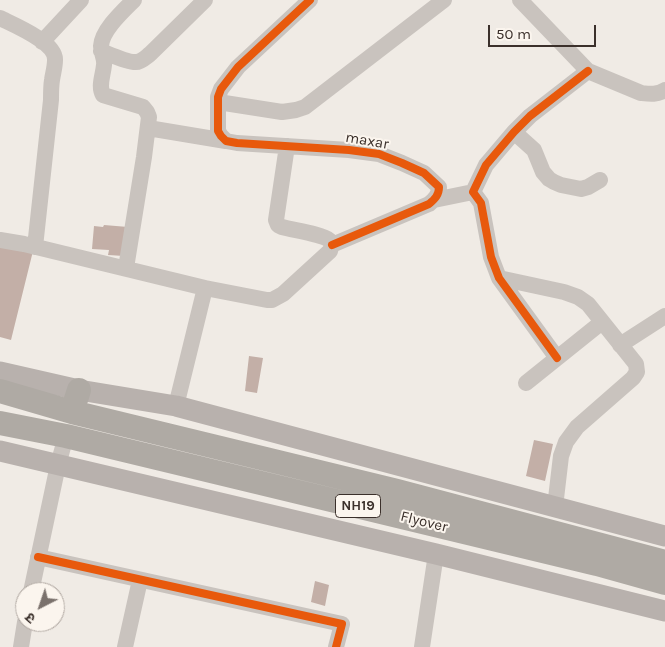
<!DOCTYPE html>
<html>
<head>
<meta charset="utf-8">
<style>
  body { margin:0 }
  #map { position:relative; width:665px; height:647px; overflow:hidden; background:#f0ebe5; font-family:Karla,"Noto Sans Devanagari",sans-serif }
  canvas { display:block }
  .north { position:absolute; left:15px; top:582px; width:50px; height:50px; box-sizing:border-box; background:#fbf5ee; border:1px solid #aea6a0; border-radius:50%; rotate:221deg; font-size:14px; font-weight:700; line-height:20px; text-align:center; color:#3b302b }
  .north::after { content:''; display:block; margin:auto; width:18px; height:22px; background:#7a716c; clip-path:polygon(50% 0,100% 100%,50% 72%,0 100%) }
  .scale { position:absolute; left:488px; top:25px; width:108px; height:22px; box-sizing:border-box; border:2px solid #3b302b; border-top:0; padding-left:6px; font-size:15px; line-height:18px; white-space:nowrap; color:#3b302b; -webkit-text-stroke:4px #fbf5ee; paint-order:stroke }
</style>
</head>
<body>
<div id="map">
<canvas width="665" height="647"></canvas>
<div class="north">उ</div>
<div class="scale">50 m</div>
</div>
<script>
const context = document.querySelector('canvas').getContext('2d');
context.lineJoin = 'round';
function fillPath(path, color) { context.fillStyle = color; context.fill(path, 'evenodd'); }
function stroke(path, color, width, dash) { context.strokeStyle = color; context.lineWidth = width; context.lineCap = dash ? 'butt' : 'round'; context.setLineDash(dash || []); context.stroke(path); }
function drawText(font, color, halo, rows, align = 'center') {
  context.font = font + ' Karla,sans-serif'; context.lineWidth = 4; context.setLineDash([]); context.textBaseline = 'middle'; context.strokeStyle = halo; context.fillStyle = color; for (const [text, x, y, turn = 0] of rows) {
    context.save(); context.translate(x, y); context.rotate((+turn || 0) * Math.PI / 180); context.textAlign = isNaN(turn) ? turn : align; if (halo) context.strokeText(text, 0, 0); context.fillText(text, 0, 0); context.restore();
  }
}
fillPath(new Path2D(`
  M104,225L128,227L124,256L108,255L109,250L92,249L94,226L103,227Z
  M0,243L33,251L11,340L0,337Z
  M249,356L263,358L257,393L245,391Z
  M534,440L553,444L545,481L526,476Z
  M315,581L329,585L325,606L311,602Z`), '#c3afa7');
stroke(new Path2D(`
  M310,0L238,67L221,89L218,97V131L221,136L226,141L237,143L349,150L379,154L402,163L424,173L439,187C439,195 435,199 429,204L332,245
  M520,0L588,71L641,93C650,94 657,95 665,90
  M0,18C14,25 56,42 55,60C55,67 53,73 52,80C51,86 51,93 51,100L35,247
  M42,42L81,0
  M101,51C109,54 129,63 136,62C141,62 146,57 150,54L205,0
  M218,102L282,112L296,110L305,107L444,0
  M148,128L226,141
  M514,132L534,150L543,172L549,179L554,182L561,185L581,189L588,187L600,180
  M434,200L473,192
  M0,240L24,244L205,288L176,406
  M126,268L144,157L149,117L147,112L143,107L103,95C98,86 103,76 104,65C105,59 101,53 101,46C102,30 123,11 134,0
  M499,278L564,292L578,297L588,304L636,364L637,372L633,378L577,427L566,442L561,456L555,507
  M205,288L267,300H272L283,294L330,251C332,246 332,243 329,240C322,234 292,230 282,227L278,225L276,220L287,146
  M620,345L665,316
  M557,358L499,278L491,257L481,203L473,192L486,165L514,132L530,116L588,71
  M526,383L602,322
  M38,557L342,624L336,647
  M31,592L58,465L66,436
  M21,647L25,622
  M125,647L140,580
  M422,647L436,554`), '#c9c3be', 16);
stroke(new Path2D(`
  M0,372L79,390L176,406L665,536
  M0,451L436,554L665,611`), '#b8b1ad', 21);
stroke(new Path2D(`
  M0,391L72,412L397,491L665,562
  M72,412L79,390
  M0,423L66,436L597,564L665,583`), '#afaaa4', 24);
stroke(new Path2D(`
  M310,0L238,67L221,89L218,97V131L221,136L226,141L237,143L349,150L379,154L402,163L424,173L439,187C439,195 435,199 429,204L332,245
  M557,358L499,278L491,257L481,203L473,192L486,165L514,132L530,116L588,71
  M38,557L342,624L336,647`), '#e8590c', 8);
for (const [x, y, w] of [
  [358,506,45]
]) { const box = new Path2D(); box.roundRect(x - w / 2, y - 11.5, w, 23, 4); context.fillStyle = '#fbf5ee'; context.fill(box); stroke(box, '#3b302b', 1); }
drawText('bold 14px', '#3b302b', null, [
  ["NH19",358,506]
]);
drawText('15px', '#3b302b', '#fbf5ee', [
  ["maxar",367,141,10],
  ["Flyover",424,522,14]
]);
</script>
</body>
</html>
